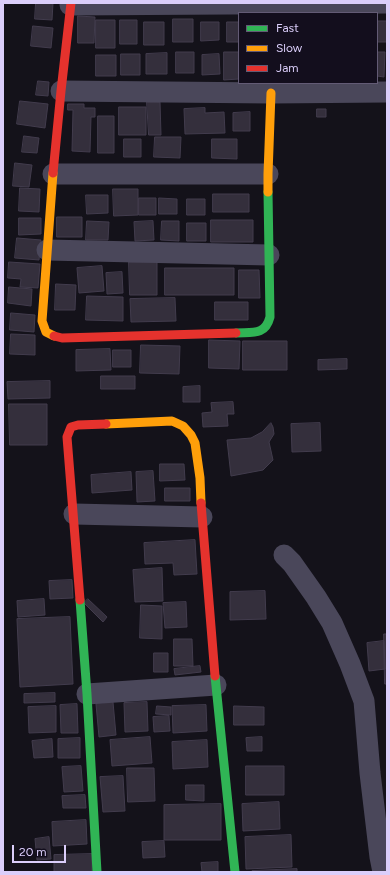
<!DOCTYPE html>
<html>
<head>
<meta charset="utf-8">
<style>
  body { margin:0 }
  #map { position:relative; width:390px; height:875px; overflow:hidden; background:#14121a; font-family:Figtree,sans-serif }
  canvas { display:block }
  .frame { position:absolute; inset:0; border:4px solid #dbcefa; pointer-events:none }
  .legend { position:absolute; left:238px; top:12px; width:140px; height:72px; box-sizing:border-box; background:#130e1d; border:1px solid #635b75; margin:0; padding:5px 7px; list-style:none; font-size:12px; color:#dbcefa }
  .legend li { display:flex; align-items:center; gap:8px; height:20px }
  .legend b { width:20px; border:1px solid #635b75 }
  .scale { position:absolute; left:12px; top:845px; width:54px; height:18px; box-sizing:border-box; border:2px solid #dbcefa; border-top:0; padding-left:5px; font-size:12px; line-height:14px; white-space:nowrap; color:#dbcefa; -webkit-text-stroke:3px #130e1d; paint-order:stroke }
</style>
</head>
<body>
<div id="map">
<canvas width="390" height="875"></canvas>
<div class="frame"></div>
<ul class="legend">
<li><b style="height:5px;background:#30b455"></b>Fast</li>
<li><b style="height:5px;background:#ff9f0a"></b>Slow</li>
<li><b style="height:5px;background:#e5322d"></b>Jam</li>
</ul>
<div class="scale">20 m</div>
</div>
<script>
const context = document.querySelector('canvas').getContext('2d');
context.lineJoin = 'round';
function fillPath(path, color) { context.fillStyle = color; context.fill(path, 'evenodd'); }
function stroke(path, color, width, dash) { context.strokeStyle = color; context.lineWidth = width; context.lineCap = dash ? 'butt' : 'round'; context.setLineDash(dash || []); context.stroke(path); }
const building = new Path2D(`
  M36,3H53L52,20L35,19Z
  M78,16L95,17L94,43H78Z
  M173,19H193V42H173Z
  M96,20H115V48H96Z
  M120,20H137V44H120Z
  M377,21H387V42H377Z
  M144,22H164V45H144Z
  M201,22H219V40L201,41Z
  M227,22H239V42H227Z
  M33,26L53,28L51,48L31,46Z
  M176,52H194V73H176Z
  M224,52H239V79L224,80Z
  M377,52H385L384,77L377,76Z
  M167,53V74H146V54Z
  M121,54H140V75H121Z
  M219,54L220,74L202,75V55Z
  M96,55H116V76H96Z
  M38,81L49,82L48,96L36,95Z
  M20,101L48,104L45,128L17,124Z
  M147,102H160L161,135H149Z
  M68,104H84V108H95V117H91L90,152L72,151L73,110H68Z
  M119,107H146V135H119Z
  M205,108V113L224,112L225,133L185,134L184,109Z
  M317,109H326V117H317Z
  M250,112V131H233V113Z
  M98,116H114V153H98Z
  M24,136L39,138L37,153L22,152Z
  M155,137H181L180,158L154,157Z
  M124,139H141V157H124Z
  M212,139H237V159L212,158Z
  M15,163L32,165L29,187L13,186Z
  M20,188L40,189L39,212L19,211Z
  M113,189H138V215L114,216Z
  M213,194H249V212H213Z
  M86,195H108V213L87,214Z
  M139,198H156V215H139Z
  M159,198L177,199V214H159Z
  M187,199H205V215H187Z
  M57,217H82V237H57Z
  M19,218H41V234L19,235Z
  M211,220H253V242H211Z
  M87,221L109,222L108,240H86Z
  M153,221L154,240L135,241L134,222Z
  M162,221H179V241L161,240Z
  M187,223H206V241H187Z
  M17,238L41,240L39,260L15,258Z
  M9,262L40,264L38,288L20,287L21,279L8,278Z
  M129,262H157V295H130Z
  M102,266L104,291L79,293L77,268Z
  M165,268H234V295H165Z
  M239,270H259L260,298H239Z
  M122,272L123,293L107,294L106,273Z
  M56,284L76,285L75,310H55Z
  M9,287L32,289L31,306L8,303Z
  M87,296L123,297V321L86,320Z
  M175,298L176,321L131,322L130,299Z
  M215,302H248V320H215Z
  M11,313L35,315L34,332L10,330Z
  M11,334L35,335V355L10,354Z
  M209,340L240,341L239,369L209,368Z
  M243,341H287V370H243Z
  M141,345L180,346L179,374L140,373Z
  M110,349L111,370L76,371V350Z
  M113,350H131V367H113Z
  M347,359V369L318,370V360Z
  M101,376H135V389H101Z
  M50,381V398L8,399L7,382Z
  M200,386V402H183V387Z
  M233,402L234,414H227L228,426L203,427L202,413L212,412L211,403Z
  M9,404H47V445H10Z
  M271,423L273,427L274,434L269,442L273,460L263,470L231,476L227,440L251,438L262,432Z
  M320,423L321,451L292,452L291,424Z
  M160,464H184L185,480L160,481Z
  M153,471L155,501L137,502L136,472Z
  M131,472L132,490L92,493L91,475Z
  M165,488H190V501H165Z
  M195,540L197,574L174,575L173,563L145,564L144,543Z
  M162,568L163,601L135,602L133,570Z
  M72,580L73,598L50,599L49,581Z
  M265,591L266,619L230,620V592Z
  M44,599L45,615L18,617L17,601Z
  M88,599L107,617L103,622L84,603Z
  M186,602L187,627L165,628L163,603Z
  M141,605L162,606V639L140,638Z
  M70,617L73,684L20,687L17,619Z
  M384,634H387V684H385Z
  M174,639H192L193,666H174Z
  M384,641L385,669L369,671L367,643Z
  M154,653H168V672H154Z
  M200,666L201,672L175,675L174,669Z
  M55,693V702L24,703V694Z
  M113,702L116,735L99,737L96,704Z
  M147,702L148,731L125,732L124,703Z
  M77,704L78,733H61L60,705Z
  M206,705L207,731L173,733L172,706Z
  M56,706V732L29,733L28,707Z
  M157,706L171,707V715L156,714Z
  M234,706L264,707V725H234Z
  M169,716L170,731L154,732L153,717Z
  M150,737L152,763L112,766L110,740Z
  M262,737V751H247L246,738Z
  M80,738V758H58V739Z
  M52,739L53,757L34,758L32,741Z
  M207,740L208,767L173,769L172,742Z
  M81,766L83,791L64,792L62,767Z
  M246,766H284V795H246Z
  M127,768H154L155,801L128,802Z
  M123,776L125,811L103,812L100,777Z
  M186,785H204V801L186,800Z
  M85,795L86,808H63L62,796Z
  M279,802L280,829L243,831L242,804Z
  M221,804V840H164V805Z
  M86,820L87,844L53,846L52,822Z
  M291,835L292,867L246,869L245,837Z
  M49,837L51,859L37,860L35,839Z
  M164,841L165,857L143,858L142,842Z
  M92,854V872H54V855Z
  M218,862V872H202L201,863Z
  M297,869V872H252V871Z`);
fillPath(building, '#342f3c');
stroke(building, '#423c4d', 1);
stroke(new Path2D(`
  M70,5L387,3
  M61,91L271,93L387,92
  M53,174H268
  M47,250L269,255
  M74,514L202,517
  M284,555L292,563L316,597L332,623L350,664L364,701L370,773L380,857L383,872
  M87,694L216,685`), '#4a475a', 21);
stroke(new Path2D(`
  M236,333C252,332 265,336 270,317L268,192
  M80,600L87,694L97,872
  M215,676L235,872`), '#30b455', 9);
stroke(new Path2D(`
  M53,173L42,321L46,332L54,336
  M268,192V174L271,93
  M106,424L172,421L183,426L191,435L195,443L200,478L201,503`), '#ff9f0a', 9);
stroke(new Path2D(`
  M53,173L61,91L71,3
  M54,336L62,338L236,333
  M201,503L215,676
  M80,600L67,437L71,427L78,425L106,424`), '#e5322d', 9);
</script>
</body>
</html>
